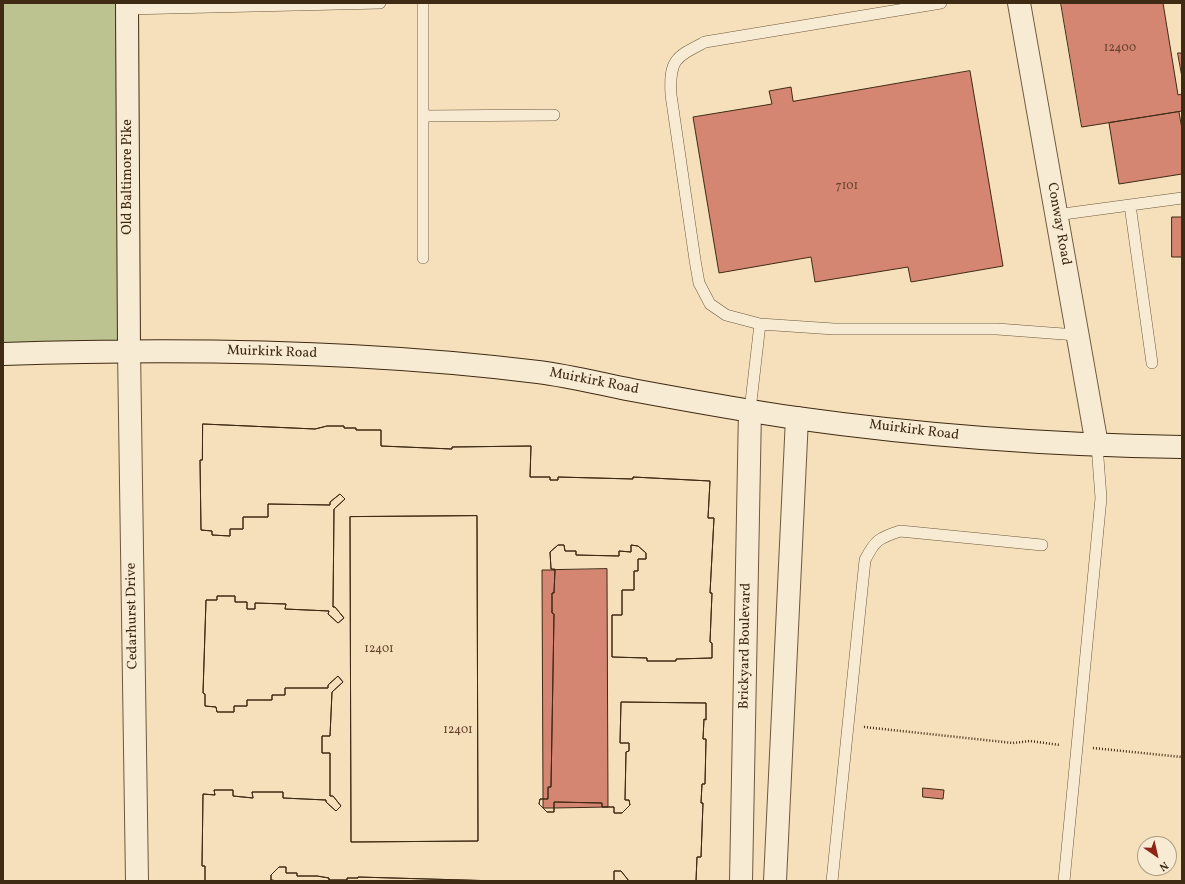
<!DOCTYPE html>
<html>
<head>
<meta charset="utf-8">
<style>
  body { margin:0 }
  #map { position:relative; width:1185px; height:884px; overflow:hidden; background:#f5e0bb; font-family:Vollkorn,serif }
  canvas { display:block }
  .frame { position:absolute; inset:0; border:4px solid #3f2a13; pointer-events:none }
  .north { position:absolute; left:1137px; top:836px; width:40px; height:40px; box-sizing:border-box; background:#f8ebd3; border:1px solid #ae9e86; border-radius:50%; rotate:146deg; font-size:11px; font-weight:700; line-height:16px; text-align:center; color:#3f2a13 }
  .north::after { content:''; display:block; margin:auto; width:14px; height:18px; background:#8f2418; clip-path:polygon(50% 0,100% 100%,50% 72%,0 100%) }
</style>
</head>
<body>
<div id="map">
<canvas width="1185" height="884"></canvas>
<div class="frame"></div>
<div class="north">N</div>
</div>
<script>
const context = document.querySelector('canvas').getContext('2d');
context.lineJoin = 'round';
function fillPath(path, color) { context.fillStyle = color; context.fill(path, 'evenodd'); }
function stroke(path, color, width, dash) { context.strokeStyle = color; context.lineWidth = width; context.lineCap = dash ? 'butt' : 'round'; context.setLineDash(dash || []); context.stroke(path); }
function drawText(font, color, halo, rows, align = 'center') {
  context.font = font + ' Vollkorn,serif'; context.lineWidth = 3; context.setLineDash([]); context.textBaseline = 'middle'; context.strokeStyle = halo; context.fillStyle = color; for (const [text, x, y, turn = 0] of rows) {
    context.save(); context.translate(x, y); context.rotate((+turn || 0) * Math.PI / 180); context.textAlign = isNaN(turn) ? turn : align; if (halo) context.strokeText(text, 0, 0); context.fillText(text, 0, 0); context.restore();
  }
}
fillPath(new Path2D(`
  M3,3H127L129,350L3,356Z`), '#bcc290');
const building = new Path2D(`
  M1061,3H1163L1178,95L1182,94V111L1082,127Z
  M1178,53H1182V77Z
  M970,71L1003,266L911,282L908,267L815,282L811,257L719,273L693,117L772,104L769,91L791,87L793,101Z
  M1179,112L1182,129V174L1119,184L1109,123Z
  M1172,217H1182V257H1172Z
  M203,424L315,429L327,426H344V428H356V430H381V446L452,449V447L531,446L530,477H550V480H558V477L633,479V477L710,481L708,518H714L710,593H712L710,642L712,643V658L676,659V661H647V658L612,657V615H622V590H634V571H638V559H646V553L638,546L631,545V552L619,551V556L576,555V551H565L564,545H558L550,552L551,569L555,570H542L543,799H540L539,804L547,812H554V808L608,807H614V813H622L630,805L629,800H625L626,752L629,751V743H620L621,702L706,703V720L704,719L703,739H706L705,784H702L701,803H703L701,857H697L696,881H629L621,871H614V881H498L358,877V878H347V880H329V878L317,876H297V873H286V867H279L271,875V880L278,881H205V866H202L203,794L215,795L214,790H233V796L253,798L252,792H283V798L326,800V802L336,811L341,806L333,796H330V753H322V736H330L332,692L343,682L338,676L328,685V688H285V695H272V700H247V706H234V712H217L216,707L205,706V694L203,693L206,600H217V596H235V602H247V609H255V603L286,604L285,609L329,611L328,614L338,623L344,618L335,607H333L334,509L345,499L340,494L330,502V505L268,504V517H243V529H230V536L212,535V531L201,530L200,460H202ZM477,516L478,841L351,842L350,517Z
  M203,424L315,429L327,426H344V428H356V430H381V446L452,449V447L531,446L530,477H550V480H558V477L633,479V477L710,481L708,518H714L710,593H712L710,642L712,643V658L676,659V661H647V658L612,657V615H622V590H634V571H638V559H646V553L638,546L631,545V552L619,551V556L576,555V551H565L564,545H558L550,552L551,569H555L554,593H552V613L554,614L551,787H548V799H540L539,804L547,812H554V802L602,803V807H614V813H622L630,805L629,800H625L626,752L629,751V743H620L621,702L706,703V720L704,719L703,739H706L705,784H702L701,803H703L701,857H697L696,881H629L621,871H614V881H498L358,877V878H347V880H329V878L317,876H297V873H286V867H279L271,875V880L278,881H205V866H202L203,794L215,795L214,790H233V796L253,798L252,792H283V798L326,800V802L336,811L341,806L333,796H330V753H322V736H330L332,692L343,682L338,676L328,685V688H285V695H272V700H247V706H234V712H217L216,707L205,706V694L203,693L206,600H217V596H235V602H247V609H255V603L286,604L285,609L329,611L328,614L338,623L344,618L335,607H333L334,509L345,499L340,494L330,502V505L268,504V517H243V529H230V536L212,535V531L201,530L200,460H202Z
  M477,516L478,841L351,842L350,517Z
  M607,569L608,807H602V803L554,802V808H543V799H548V787H551L554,614L552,613V593H554L555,570Z
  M923,788L944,790L943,799L923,797Z`);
fillPath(building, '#d48673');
stroke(building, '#3f2a13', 1);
const service = new Path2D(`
  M423,3V258
  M941,3L705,42C676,57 669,59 671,95L695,260L699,283L710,304L726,315L760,324L834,329H997L1077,335
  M127,9L380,3
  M424,116L554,115
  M1130,205L1152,363
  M1056,215L1182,198
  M750,410L760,324
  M832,881L865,560C875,540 879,538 900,531L1042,545
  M1064,881L1101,498L1097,445`);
const minor = new Path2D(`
  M1019,3L1097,445
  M129,350L137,881
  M741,881L750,410
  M775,881L797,418`);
const secondary = new Path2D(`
  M127,3L129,350
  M3,354C181,348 361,350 538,372C570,376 601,384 632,390C686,400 741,410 796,418C924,436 1053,445 1182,447`);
stroke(service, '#6c583d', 12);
stroke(minor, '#6c583d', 24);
stroke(secondary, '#3f2a13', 24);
stroke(new Path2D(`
  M864,727L1013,743L1030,741L1060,745
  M1093,748L1182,757`), '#3f2a13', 2.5, [1, 2]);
stroke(service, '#f8ebd3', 11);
stroke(minor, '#f8ebd3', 22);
stroke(secondary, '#f8ebd3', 22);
drawText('12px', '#64412b', null, [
  ["12400",1120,49],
  ["7101",847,187],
  ["12401",379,650],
  ["12401",458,731]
]);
drawText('14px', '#3f2a13', '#f8ebd3', [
  ["Old Baltimore Pike",128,177,-90],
  ["Conway Road",1058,224,80],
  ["Muirkirk Road",272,353,2],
  ["Muirkirk Road",594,382,11],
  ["Muirkirk Road",914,431,7],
  ["Cedarhurst Drive",133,616,-91],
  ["Brickyard Boulevard",746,646,-89]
]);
</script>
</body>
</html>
